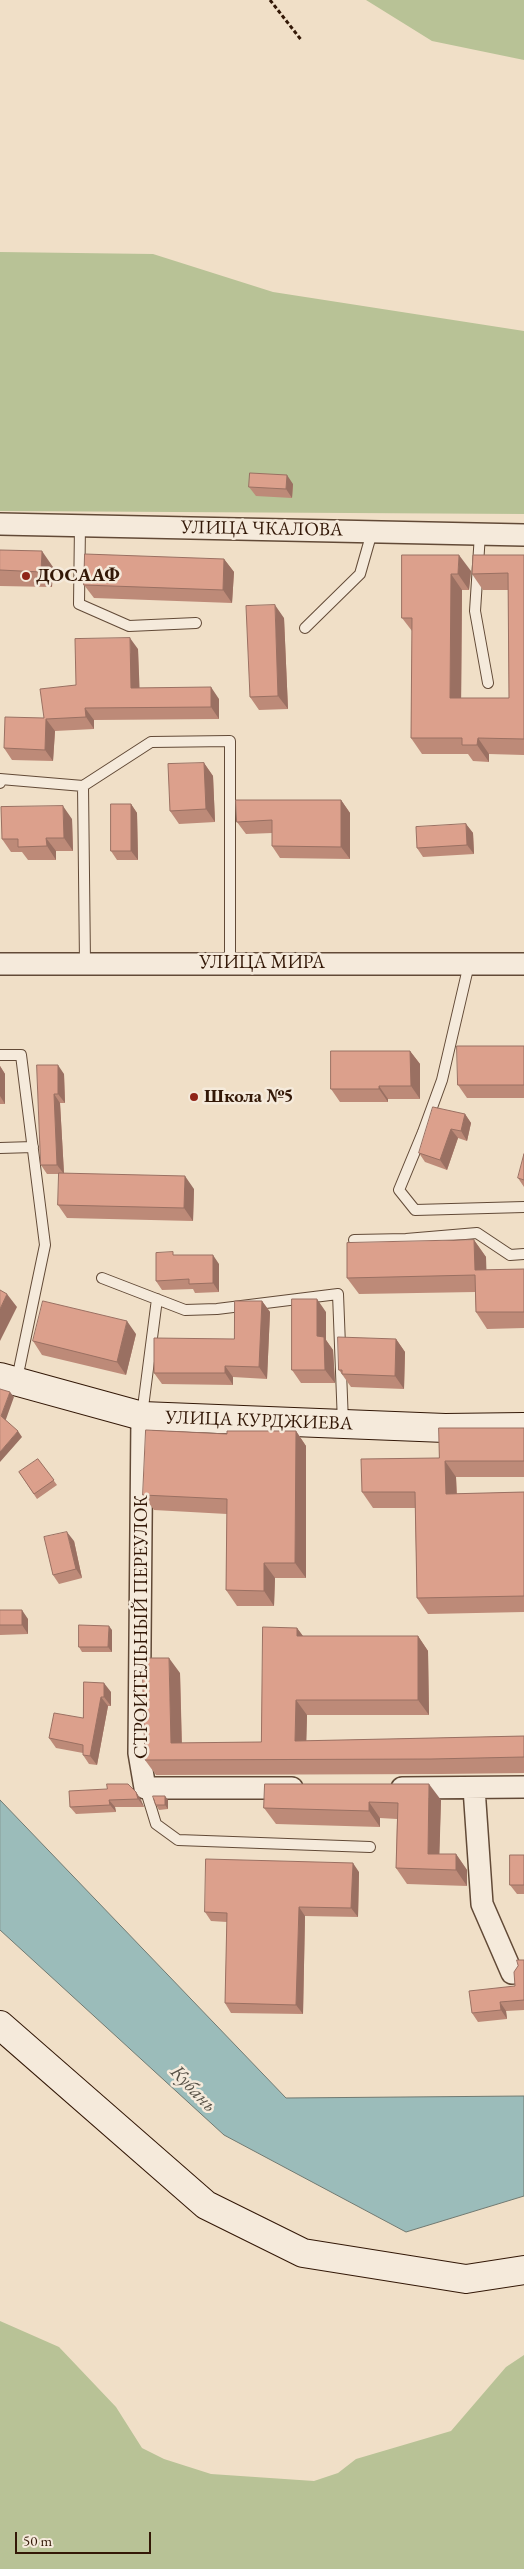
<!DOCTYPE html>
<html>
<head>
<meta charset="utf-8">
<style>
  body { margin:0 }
  #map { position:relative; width:524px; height:2569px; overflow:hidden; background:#f0dfc7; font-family:"EB Garamond",serif }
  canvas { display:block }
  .scale { position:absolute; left:15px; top:2532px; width:136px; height:22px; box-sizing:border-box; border:2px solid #331807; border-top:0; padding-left:6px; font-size:15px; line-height:18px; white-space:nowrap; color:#331807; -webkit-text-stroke:4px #f5eadb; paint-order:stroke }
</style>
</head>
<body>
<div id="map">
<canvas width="524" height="2569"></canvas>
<div class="scale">50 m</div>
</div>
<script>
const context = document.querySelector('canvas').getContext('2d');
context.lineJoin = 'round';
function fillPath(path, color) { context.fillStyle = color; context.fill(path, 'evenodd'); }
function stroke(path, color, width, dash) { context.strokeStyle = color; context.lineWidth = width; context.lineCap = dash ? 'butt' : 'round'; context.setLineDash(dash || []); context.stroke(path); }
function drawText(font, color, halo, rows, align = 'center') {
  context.font = font + ' "EB Garamond",serif'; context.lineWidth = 5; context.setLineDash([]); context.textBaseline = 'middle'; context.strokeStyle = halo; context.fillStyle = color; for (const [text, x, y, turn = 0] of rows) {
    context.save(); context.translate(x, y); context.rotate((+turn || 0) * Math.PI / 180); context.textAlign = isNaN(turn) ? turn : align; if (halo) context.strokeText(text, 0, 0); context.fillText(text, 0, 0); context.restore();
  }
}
fillPath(new Path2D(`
  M366,0H524V60L432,41Z
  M0,252L153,254L273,292L524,331V514L0,511Z
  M0,2321L59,2347L116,2407L142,2448L164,2459L211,2474L314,2481L338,2473L356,2459L451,2431L506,2367L524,2355V2569H0Z`), '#b8c296');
const water = new Path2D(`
  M0,1800L286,2098L524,2096V2196L406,2232L224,2135L0,1930Z`);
fillPath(water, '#9bbcba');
stroke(water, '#717a72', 1);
const lane = new Path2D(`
  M80,525L79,604L129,626L196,623
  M480,534L475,611L488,683
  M305,628L360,574L372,532
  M0,783V779L83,786L85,963
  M83,786L151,742L230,741V963
  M469,964L442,1080L423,1132L399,1190L415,1210L524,1207
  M0,1055H21L45,1245L17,1379
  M0,1148L33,1147
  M354,1240L406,1239L477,1233L510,1255L524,1254
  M102,1278L185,1310L217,1309L338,1294L343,1423
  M142,1415L157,1299
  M145,1788L156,1824L178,1840L370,1847`);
const street = new Path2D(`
  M0,524L524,535
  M0,964H524
  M142,1416L139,1753L145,1788H292
  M402,1788L524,1787
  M474,1788L482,1904L512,1973`);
const secondary = new Path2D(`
  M0,1377L142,1416L445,1428L524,1427
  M0,2025L206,2205L303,2253L466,2279L524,2270`);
stroke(lane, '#624a37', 12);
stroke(street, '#624a37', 24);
stroke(secondary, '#331807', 30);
stroke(new Path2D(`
  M270,0L302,41`), '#331807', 3, [4, 2.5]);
stroke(lane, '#f5eadb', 10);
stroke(street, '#f5eadb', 21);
stroke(secondary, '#f5eadb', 28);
fillPath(new Path2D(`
  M293,484L292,498L256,496L249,487Z
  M0,550L53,567L52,587L0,586Z
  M402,555L471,571L469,590H462L461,698H509L508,590H483L472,574L524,555V755L489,754V762L473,761L468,754H422L411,738L412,631L402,618Z
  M224,559L234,572L232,603L94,598L84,585Z
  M284,618L288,709L259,710L250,697Z
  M138,649L139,688L219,699V719L94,720V729L55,731L53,761L12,760L4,748L44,718L76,685Z
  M204,763L213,776L215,822L179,824L170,811Z
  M341,800L350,813V859L280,858L272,846V833L246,834L237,822Z
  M131,804L137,813L138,860H117L111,851Z
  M72,819L73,851H56V860H28L22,852H11L2,839Z
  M466,824L473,833L474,854L423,857L417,848Z
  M524,1046V1098H467L458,1085Z
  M410,1051L420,1064V1099H388V1102H340L331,1089Z
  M37,1065L64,1074L65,1103H60L64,1173L194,1189L193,1221L67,1218L58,1205L59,1174H47L41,1165Z
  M0,1066L5,1074V1104H0Z
  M465,1114L471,1123L467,1141L458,1138L447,1170L425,1162L419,1153Z
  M518,1178L524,1180V1187Z
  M474,1240L486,1257V1270L524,1269V1328L487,1329L476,1312L475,1292L359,1294L347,1278Z
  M175,1255L219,1264V1292L195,1293L193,1289L162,1290L156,1281Z
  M262,1301L270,1312L267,1379L233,1377V1385L162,1384L154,1373L234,1339Z
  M326,1312V1340L333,1350L335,1383H301L292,1370Z
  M136,1334L126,1375L42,1355L33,1341Z
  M396,1339L405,1352L404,1389L351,1387L339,1370Z
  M524,1428V1477H456L457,1494L524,1492V1612L428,1614L417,1598L415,1508H373L362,1492L439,1458Z
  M296,1431L306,1446V1578H275L274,1606H237L226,1590L227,1514L154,1510L143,1495L227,1434Z
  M38,1459L57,1485L37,1499L19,1472Z
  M74,1541L82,1578L59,1584L53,1575Z
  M0,1610L28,1619V1634L0,1635Z
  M297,1628L303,1636H418L428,1651L429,1715H307L306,1741L524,1736V1773L441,1774L156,1775L145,1760L180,1673L182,1743L261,1742Z
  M112,1630V1652H82L79,1647Z
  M84,1682L111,1692V1706H108L97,1765L89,1764L83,1755V1753L56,1748L49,1738L83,1718Z
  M265,1784L441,1800L439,1854H456L467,1870V1886L407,1884L396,1868L397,1819L380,1818V1827L276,1824L264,1808Z
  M136,1792L141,1800L144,1807H115L116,1812L76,1814L70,1807Z
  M168,1800V1809L159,1810L156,1805Z
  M524,1855V1894H517L510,1885Z
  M359,1872L358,1917L305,1916L303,2014L231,2013L225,2003L227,1922L211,1921L205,1912Z
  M524,1960V2010L506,2011L507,2019L478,2022L472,2013L515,1986Z`), '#bd8a78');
fillPath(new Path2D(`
  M287,475L293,484L292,498L286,489Z
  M42,551L53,567L52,587L41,572Z
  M459,555L471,571L469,590L458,574Z
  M224,559L234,572L232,603L223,590Z
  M451,574L462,590L461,714L450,698Z
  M275,605L284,618L288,709L278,696Z
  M130,638L138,649L140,699L131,688Z
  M211,687L219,699V719L211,707Z
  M85,708L94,720V729L86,717Z
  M46,719L55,731L53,761L45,750Z
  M478,738L489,754V762L477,745Z
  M204,763L213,776L215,822L206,809Z
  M341,800L350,813V859L341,847Z
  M131,804L137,813L138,860L131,851Z
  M63,806L72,819L73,851L64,838Z
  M466,824L473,833L474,854L467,845Z
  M46,838L56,851V860L47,846Z
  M410,1051L420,1064V1099L411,1086Z
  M58,1065L64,1074L65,1103L58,1094Z
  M0,1066L5,1074V1104L0,1096Z
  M379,1086L388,1099V1102L379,1089Z
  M54,1094L60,1103L64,1174L57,1165Z
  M465,1114L471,1123L467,1141L461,1131Z
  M451,1129L458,1138L447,1170L440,1160Z
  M185,1176L194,1189L193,1221L184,1208Z
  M474,1240L486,1257L487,1287L475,1270Z
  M213,1255L219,1264V1292L213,1283Z
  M7,1294L17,1307L0,1341V1309Z
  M317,1299L326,1312V1340L333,1350L335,1383L325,1370L317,1336Z
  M262,1301L270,1312L267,1379L259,1367Z
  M127,1321L136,1334L126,1375L117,1362Z
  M396,1339L405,1352L404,1389L395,1376Z
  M225,1366L233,1377V1385L225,1373Z
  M10,1392L14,1397L5,1422L1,1416Z
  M18,1431L22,1437L0,1462V1452Z
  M296,1431L306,1446V1578L295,1563Z
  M445,1461L456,1477L457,1510L446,1494Z
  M67,1532L74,1541L82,1578L76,1569Z
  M264,1563L275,1578L274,1606L264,1591Z
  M22,1610L28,1619V1634L22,1625Z
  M109,1626L112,1630V1652L108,1647Z
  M297,1628L308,1643L297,1636Z
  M418,1636L428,1651L429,1715L418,1700Z
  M169,1658L180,1673L182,1759L171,1743Z
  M104,1683L111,1692V1706L104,1697Z
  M101,1697L108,1706L97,1765L90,1756Z
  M296,1700L307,1715L306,1756L295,1741Z
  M429,1784L441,1800L439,1870L428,1854Z
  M136,1792L141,1800L144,1807L138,1799Z
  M165,1796L168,1800V1809L165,1805Z
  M109,1800L115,1807L116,1812L110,1805Z
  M369,1802L380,1818V1827L369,1811Z
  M456,1854L467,1870V1886L456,1870Z
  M353,1863L359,1872L358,1917L351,1908Z
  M299,1907L305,1916L303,2014L296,2005Z
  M500,2002L506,2011L507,2019L501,2010Z`), '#9a7062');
const building = new Path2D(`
  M250,473L287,475L286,489L249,487Z
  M0,550L42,551L41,572L0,570Z
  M85,554L224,559L223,590L84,585Z
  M402,555H459L458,574H451L450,698H509L508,573L472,574L473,555H524V739L478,738L477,745H462V738H411L412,618H402Z
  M275,605L278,696L250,697L246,606Z
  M130,638L131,688L211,687V707L85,708L86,717L46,719L45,750L4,748L5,717L44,718L40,689L76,685L75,639Z
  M204,763L206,809L170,811L168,764Z
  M236,800H341V847L272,846V820L237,822Z
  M111,804H131V851H111Z
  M63,806L64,838H46L47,846L18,847V839H2L1,807Z
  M466,824L467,845L417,848L416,827Z
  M457,1046H524V1085H458Z
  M331,1051H410L411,1086H379V1089H331Z
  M37,1065H58V1094H54L57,1165H41Z
  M433,1107L465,1114L461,1131L451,1129L440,1160L419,1153Z
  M524,1154V1180L518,1178Z
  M59,1173L185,1176L184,1208L58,1205Z
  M474,1240L475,1270L524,1269V1312H476L475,1275L347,1278V1243Z
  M173,1252V1255H213V1283L189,1284V1279L156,1281V1253Z
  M0,1290L7,1294L0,1309Z
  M292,1299H317V1336L324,1337L325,1370H292Z
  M43,1301L127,1321L117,1362L33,1341Z
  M235,1301H262L259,1367L225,1366V1373H154V1338L234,1339Z
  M338,1337L396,1339L395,1376L342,1374V1370H339Z
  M0,1389L10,1392L1,1416L18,1431L0,1452Z
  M439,1428H524V1461H445L446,1494L524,1492V1596L417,1598L415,1492H362L361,1459L439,1458Z
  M146,1430L227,1434V1431H296L295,1563H264V1591L226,1590L227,1499L143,1495Z
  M38,1459L54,1480L34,1494L19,1472Z
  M67,1532L76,1569L53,1575L44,1537Z
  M0,1610H22V1625H0Z
  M79,1625L109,1626L108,1647H79Z
  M263,1627L297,1628V1636H418V1700H296L295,1741L524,1736V1757L431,1759L145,1760L142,1658H169L171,1743L261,1742Z
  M84,1682L104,1683V1697H101L90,1756L83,1755V1745L49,1738L54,1713L83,1718Z
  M107,1784H128L136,1792L138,1799L109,1800L110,1805L70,1807L69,1791L107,1789Z
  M265,1784H429L428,1854H456V1870L396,1868L398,1803L369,1802V1811L264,1808Z
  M153,1796H165V1805H156Z
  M510,1855H524V1885H510Z
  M206,1859L353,1863L351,1908L299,1907L296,2005L225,2003L227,1913L205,1912Z
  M517,1960H524V2000L500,2002L501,2010L472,2013L469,1991L515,1986L514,1972L518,1966Z`);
fillPath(building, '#dca08c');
stroke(building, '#9a7062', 1);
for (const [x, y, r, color] of [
  [26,576,5,"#8f2418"],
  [194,1097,5,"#8f2418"]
]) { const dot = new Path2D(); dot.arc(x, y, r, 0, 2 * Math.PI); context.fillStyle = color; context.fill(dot); stroke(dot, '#f5eadb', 2); }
drawText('19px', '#331807', '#f5eadb', [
  ["УЛИЦА ЧКАЛОВА",262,529,1],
  ["УЛИЦА МИРА",262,963],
  ["УЛИЦА КУРДЖИЕВА",259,1421,2],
  ["СТРОИТЕЛЬНЫЙ ПЕРЕУЛОК",142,1627,-90]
]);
drawText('bold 19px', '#331807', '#f5eadb', [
  ["ДОСААФ",36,576],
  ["Школа №5",204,1097]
], 'left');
drawText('italic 20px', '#575146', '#f5eadb', [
  ["Кубань",193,2089,46]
]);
</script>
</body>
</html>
